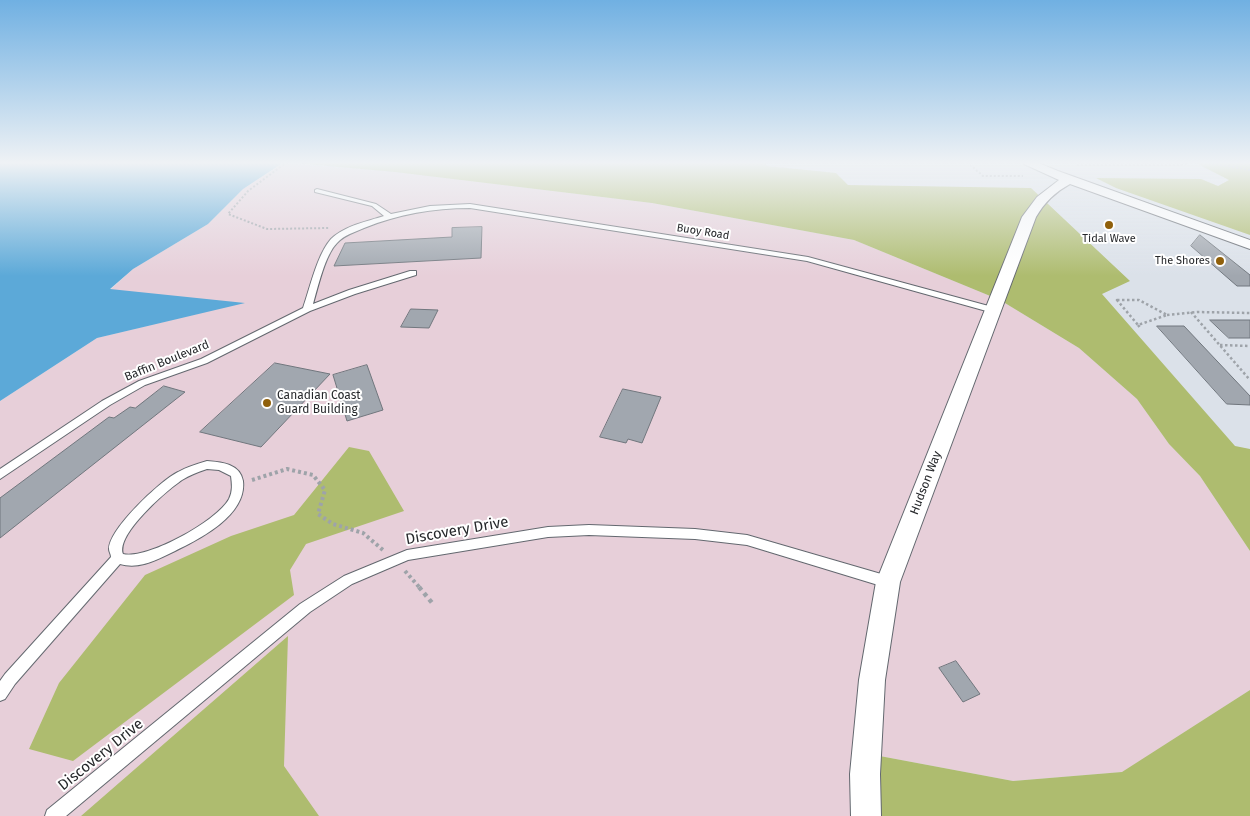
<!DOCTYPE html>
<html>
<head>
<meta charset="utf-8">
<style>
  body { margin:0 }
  canvas { display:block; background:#dbe1e9 }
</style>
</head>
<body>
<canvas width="1250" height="816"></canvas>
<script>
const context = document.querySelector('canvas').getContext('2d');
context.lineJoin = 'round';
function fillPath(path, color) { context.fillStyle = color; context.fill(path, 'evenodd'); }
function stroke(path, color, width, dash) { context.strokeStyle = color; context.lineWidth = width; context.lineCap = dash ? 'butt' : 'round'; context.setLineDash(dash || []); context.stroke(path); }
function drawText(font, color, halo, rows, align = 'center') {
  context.font = font + ' "Fira Sans",sans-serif'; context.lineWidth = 4; context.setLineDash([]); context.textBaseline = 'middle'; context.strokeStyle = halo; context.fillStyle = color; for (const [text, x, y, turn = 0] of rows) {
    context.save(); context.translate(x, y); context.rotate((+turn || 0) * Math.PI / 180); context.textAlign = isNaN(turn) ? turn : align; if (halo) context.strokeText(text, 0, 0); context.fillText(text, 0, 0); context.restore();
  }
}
fillPath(new Path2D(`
  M284,163L395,172L652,203L854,240L1000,300L1079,348L1137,399L1169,444L1200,476L1250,551V690L1123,772L1013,781L869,754L878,816H0V401L97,338L242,303L110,290L133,269L208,224L243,189Z`), '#e7cfd9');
fillPath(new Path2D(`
  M284,162H765L767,166L836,173L848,185L1031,188L1130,281L1102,294L1235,446L1250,449V551L1200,476L1169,444L1137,399L1079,348L1000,300L854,240L652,203L395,172Z
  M1194,162H1250V235L1116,188L1096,178L1201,179L1218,186L1229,180Z
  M349,447L369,451L404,511L306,544L290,570L294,595L73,761L29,749L59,683L145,575L231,536L294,515Z
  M288,636L284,766L319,816H81Z
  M1250,690V816H878L869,754L1013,781L1122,772Z`), '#aebc6f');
fillPath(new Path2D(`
  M0,162H284L243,189L208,224L133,269L110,289L245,303L97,338L0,401Z`), '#5ca9d8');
const building = new Path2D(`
  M482,227L481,258L334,266L345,243L452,237V228Z
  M1200,235L1250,275V286H1237L1191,246Z
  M411,309L438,310L429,328L401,327Z
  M1210,320H1250V338H1229Z
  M1157,326H1184L1250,396V405L1227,404Z
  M275,363L330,374L261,447L200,432Z
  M367,365L383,410L347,421L333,375Z
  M164,386L185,392L0,538V498L109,417L114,418L130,407L135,408Z
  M623,389L661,397L642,443L628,439L626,443L600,437Z
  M956,661L980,694L963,702L939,668Z`);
fillPath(building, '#a1a7af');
stroke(building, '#71777e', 1);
const service = new Path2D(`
  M317,189L376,204L391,214L430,206L470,204L808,257L996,308L997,310L996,312H990L807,261L470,208C433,208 399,214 364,228C355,232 344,235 337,243C325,255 318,287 313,304L349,290L410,271H416V275L355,294L310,311L207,363L145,385L110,405L0,479V469L102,401L139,381L201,359L303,308C310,288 317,255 331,239C344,226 368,221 384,216L372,206L315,192V190Z
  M207,461C222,462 240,464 243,481C247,515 200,539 175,551C158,559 140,570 120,564L15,684L5,699L0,701V681L5,674L111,557C111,554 109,552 109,549C109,529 160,481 178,472C187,467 197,464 207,461ZM207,469L219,470L231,476C232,484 233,491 229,499C217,521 147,560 123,554C116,534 166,491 182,480C190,475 198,472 207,469Z
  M589,525L695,529L747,535L888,576L893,578L894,582L893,586L888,588L747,545L695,539L589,535L548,537L408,560L352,584L310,612L66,816H45L47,810L300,604L344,576L407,550L548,527Z`);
const minor = new Path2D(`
  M1023,162H1036L1058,171L1250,240V249L1070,184C1055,192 1044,203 1036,217L900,582L885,680L880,774L881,816H851L850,774L859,680L876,582L1022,217L1037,197L1059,180L1024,164Z`);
stroke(service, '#63686f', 2);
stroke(minor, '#63686f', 2);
stroke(new Path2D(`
  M287,162L248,191L228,214L267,229L329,228
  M967,162L983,176H1023
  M1077,165H1181L1191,162L1210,163L1250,170`), '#9ea3a9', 2, [2, 2]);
stroke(new Path2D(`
  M1117,300H1139L1167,315L1138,325Z
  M1191,312L1250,380
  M1167,315L1197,312L1250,313
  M1138,325L1141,329
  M1220,345L1250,346`), '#9ea3a9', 2.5, [2.5, 2.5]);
stroke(new Path2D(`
  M252,480L287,469L313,475L325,490L318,514L333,524L363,533L383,550
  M405,571L420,588`), '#9ea3a9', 4, [3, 3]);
stroke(new Path2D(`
  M419,587L433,604`), '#9ea3a9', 4.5, [4, 4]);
fillPath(service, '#fff');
fillPath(minor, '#fff');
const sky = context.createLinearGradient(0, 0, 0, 276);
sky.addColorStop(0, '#70b0e2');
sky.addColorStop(0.59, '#eff2f5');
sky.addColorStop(1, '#eff2f500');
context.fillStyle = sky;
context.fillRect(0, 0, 1250, 276);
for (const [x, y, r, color] of [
  [1109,225,5,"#90600b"],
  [1220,261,5,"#90600b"],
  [267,403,5,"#90600b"]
]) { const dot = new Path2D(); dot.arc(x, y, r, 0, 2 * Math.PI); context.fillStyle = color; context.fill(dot); stroke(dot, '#fff', 2); }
drawText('11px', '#26282b', '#fff', [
  ["Buoy Road",703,232,9]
]);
drawText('11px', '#26282b', '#fff', [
  ["Tidal Wave",1109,239],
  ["The Shores",1210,261,"right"]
]);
drawText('12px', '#26282b', '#fff', [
  ["Baffin Boulevard",167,361,-22],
  ["Hudson Way",926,483,-69]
]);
drawText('12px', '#26282b', '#fff', [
  ["Canadian Coast",277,396],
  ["Guard Building",277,410]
], 'left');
drawText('15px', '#26282b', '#fff', [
  ["Discovery Drive",457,531,-10],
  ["Discovery Drive",101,755,-39]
]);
</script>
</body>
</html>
